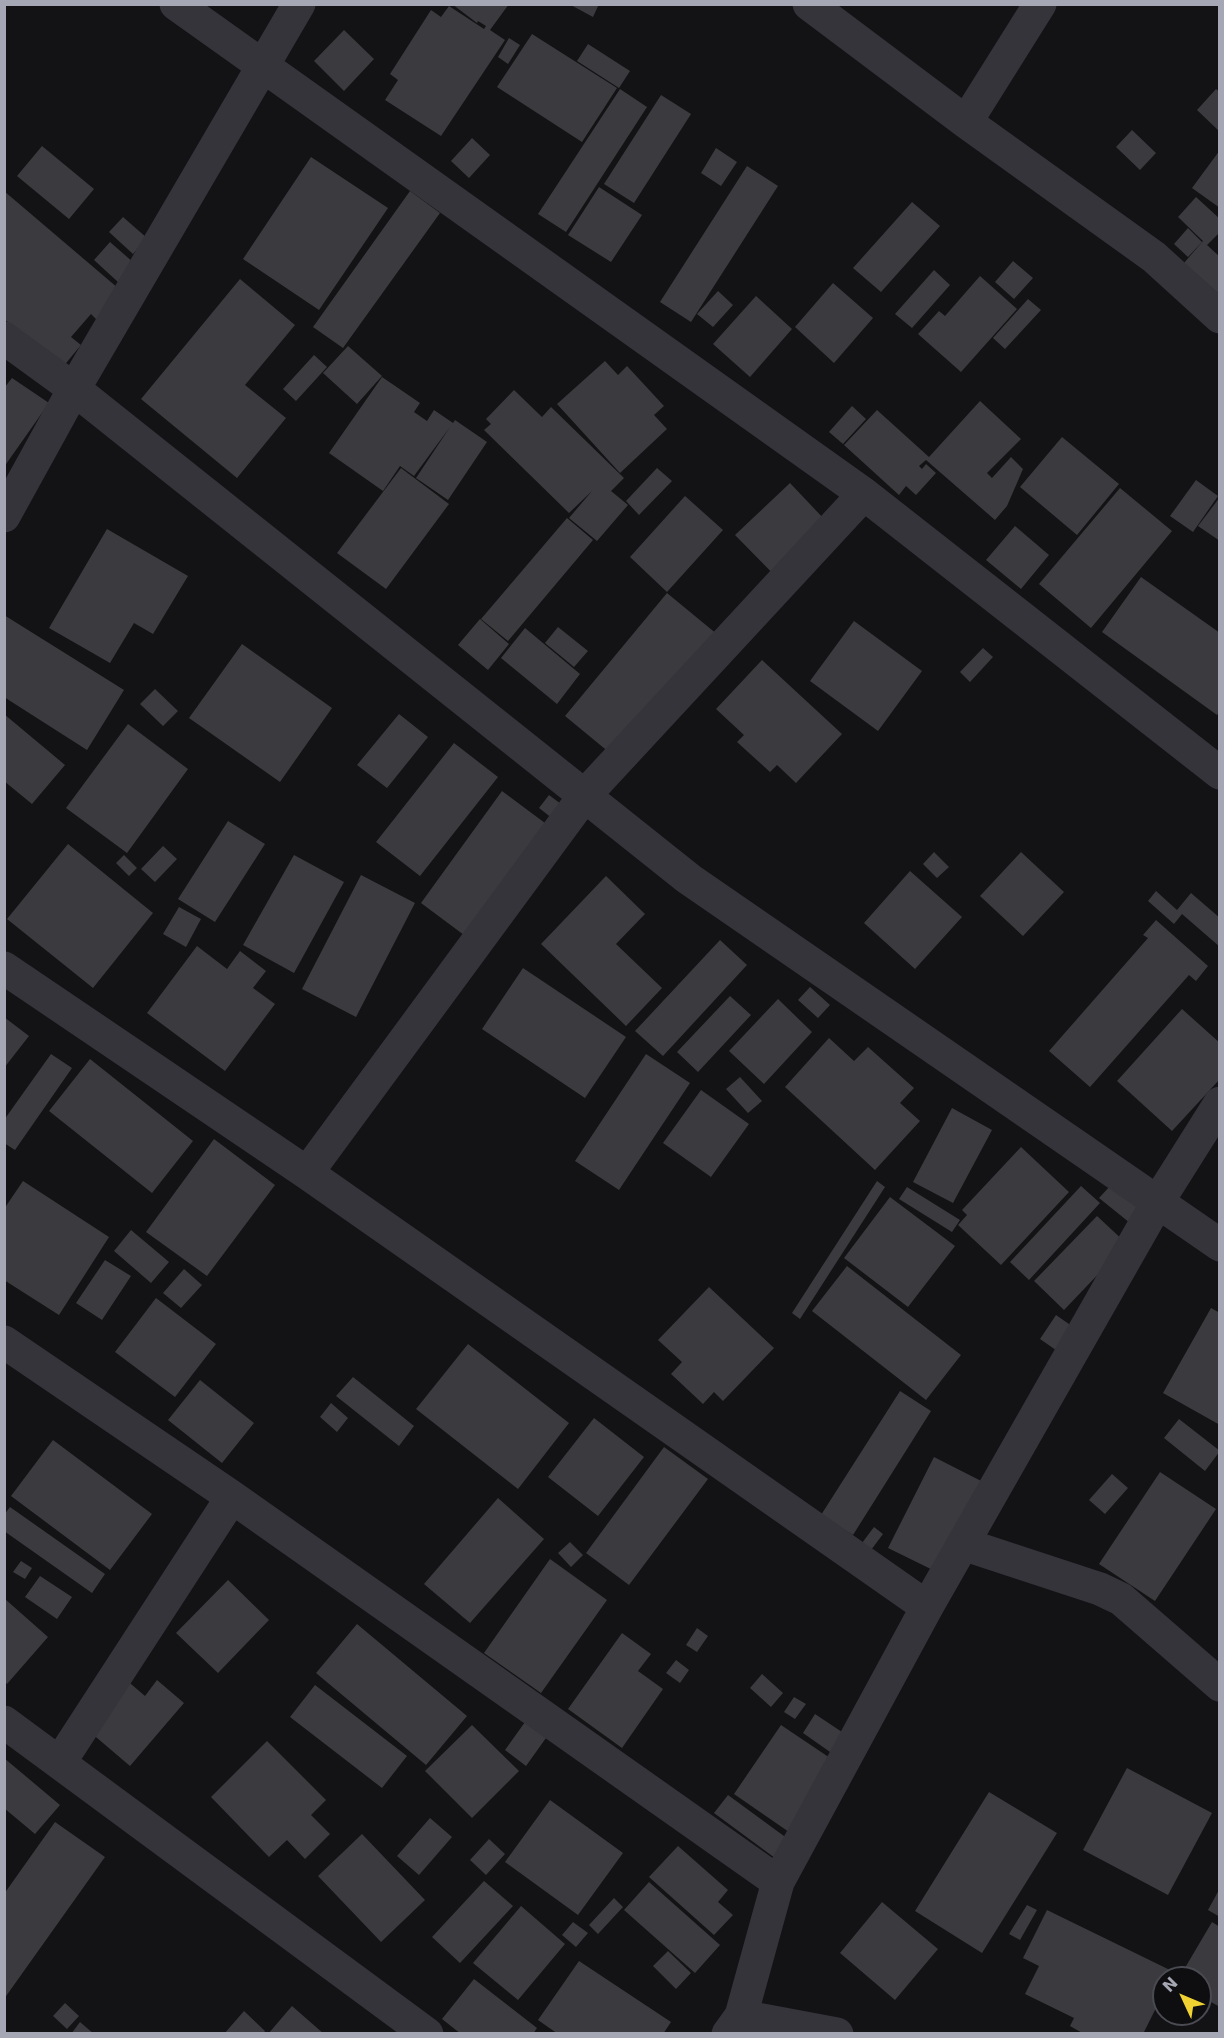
<!DOCTYPE html>
<html>
<head>
<meta charset="utf-8">
<style>
  body { margin:0 }
  #map { position:relative; width:1224px; height:2038px; overflow:hidden; background:#131315; font-family:"DejaVu Sans",sans-serif }
  canvas { display:block }
  .frame { position:absolute; inset:0; border:6px solid #a5a7b5; pointer-events:none }
  .north { position:absolute; left:1152px; top:1966px; width:60px; height:60px; box-sizing:border-box; background:#0e0e10; border:2px solid #4a4b52; border-radius:50%; rotate:314deg; font-size:16px; font-weight:700; line-height:24px; text-align:center; color:#a5a7b5 }
  .north::after { content:''; display:block; margin:auto; width:21px; height:27px; background:#efd231; clip-path:polygon(50% 0,100% 100%,50% 72%,0 100%) }
</style>
</head>
<body>
<div id="map">
<canvas width="1224" height="2038"></canvas>
<div class="frame"></div>
<div class="north">N</div>
</div>
<script>
const context = document.querySelector('canvas').getContext('2d');
context.lineJoin = 'round';
function fillPath(path, color) { context.fillStyle = color; context.fill(path, 'evenodd'); }
function stroke(path, color, width, dash) { context.strokeStyle = color; context.lineWidth = width; context.lineCap = dash ? 'butt' : 'round'; context.setLineDash(dash || []); context.stroke(path); }
fillPath(new Path2D(`
  M452,4H509L490,30L505,40L441,136L385,100L398,80L390,74L431,10L441,17L449,6L484,29L486,26L478,21L477,23Z
  M569,4H599L593,17Z
  M344,30L374,59L344,91L314,61Z
  M532,34L617,88L582,142L497,87Z
  M509,38L520,45L508,64L498,57Z
  M588,44L630,71L619,88L577,61Z
  M620,89L647,107L566,232L538,214Z
  M1216,89L1220,92V132L1197,110Z
  M661,95L691,114L634,203L604,184Z
  M1132,130L1156,153L1140,170L1116,147Z
  M472,138L490,155L469,178L451,161Z
  M42,146L94,189L69,219L17,176Z
  M716,148L737,162L721,186L701,173Z
  M1220,150V208L1192,188Z
  M311,157L388,208L319,310L243,259Z
  M747,166L778,186L691,322L660,302Z
  M599,187L642,215L611,262L568,235Z
  M4,191L125,294L100,323L91,314L71,337L81,345L62,368L4,319Z
  M410,191L440,213L343,348L313,327Z
  M1196,197L1220,219V232L1207,245L1220,257V295L1184,263L1203,241L1178,217Z
  M912,202L940,226L881,292L853,268Z
  M123,217L147,238L133,254L109,232Z
  M1188,228L1202,242L1188,257L1174,244Z
  M110,242L134,263L118,282L94,260Z
  M1013,261L1033,278L1014,299L995,282Z
  M934,270L950,285L912,328L895,314Z
  M980,276L1017,309L961,372L918,334L939,311L945,316Z
  M240,279L295,325L245,385L286,418L237,478L141,399Z
  M833,283L873,318L834,363L795,327Z
  M718,291L733,305L713,327L697,314Z
  M756,296L792,329L750,377L713,344Z
  M1028,299L1041,310L1005,349L993,338Z
  M348,346L382,376L357,404L323,373Z
  M314,355L327,367L296,401L283,389Z
  M605,361L618,375L627,366L664,406L654,415L667,429L620,473L557,404Z
  M382,377L420,403L414,412L427,421L434,410L453,423L455,420L487,442L448,500L416,478L450,427L414,476L400,466L383,491L329,453Z
  M12,378L49,403L4,467V388Z
  M514,390L542,417L551,407L624,478L611,491L628,505L597,541L569,518L592,491L569,513L484,430L491,424L486,419Z
  M980,401L1021,439L987,473L992,478L1011,457L1023,469L1007,506L995,520L926,460L919,466L922,469L926,464L936,473L916,495L906,486L899,495L844,445L877,410L929,457Z
  M852,406L866,419L843,444L829,432Z
  M1062,437L1119,484L1077,535L1020,487Z
  M401,468L449,504L386,589L337,553Z
  M657,468L672,481L639,515L626,501Z
  M1196,480L1218,496L1193,532L1170,516Z
  M790,483L843,539L790,591L735,535Z
  M1120,488L1172,531L1091,628L1039,584Z
  M685,496L723,530L667,592L630,557Z
  M1220,497V541L1198,526Z
  M567,518L593,540L508,641L481,619Z
  M1015,526L1049,555L1021,589L986,560Z
  M107,529L188,576L153,634L134,623L110,663L49,628Z
  M1141,577L1220,633V711L1217,715L1102,632Z
  M667,593L718,635L616,758L565,716Z
  M4,615L124,690L87,750L4,697Z
  M480,619L509,644L488,670L458,645Z
  M854,621L922,671L878,731L810,681Z
  M558,627L588,651L574,667L545,643Z
  M525,628L580,674L557,704L501,658Z
  M242,644L332,708L280,782L189,718Z
  M983,648L993,657L970,682L960,672Z
  M762,660L842,734L796,783L777,765L770,772L737,742L744,735L716,709Z
  M155,689L178,711L163,726L140,704Z
  M4,714L65,765L32,804L4,781Z
  M399,714L428,737L387,788L357,765Z
  M128,724L188,769L127,853L66,808Z
  M454,743L498,777L420,876L376,842Z
  M502,791L553,829L472,941L421,903Z
  M549,795L577,816L566,829L539,808Z
  M228,821L265,844L215,922L178,899Z
  M68,844L153,913L93,988L7,919Z
  M163,846L177,859L155,882L141,869Z
  M934,852L949,867L937,878L923,864Z
  M1021,852L1064,892L1023,936L980,896Z
  M124,855L137,868L129,876L116,863Z
  M294,855L344,882L294,973L243,945Z
  M910,871L962,917L915,969L864,923Z
  M361,875L415,903L356,1017L302,989Z
  M606,876L645,914L616,944L662,988L626,1026L541,944Z
  M1156,891L1177,910L1191,893L1220,918V947L1182,914L1174,924L1148,901Z
  M179,907L201,919L186,947L163,934Z
  M1156,920L1208,966L1196,981L1189,975L1090,1087L1049,1051L1148,938L1143,935Z
  M720,940L747,965L663,1056L635,1031Z
  M197,946L227,969L240,951L266,971L253,988L275,1004L225,1071L147,1013Z
  M523,968L626,1037L585,1098L482,1029Z
  M810,987L830,1005L818,1018L798,1000Z
  M730,996L751,1015L698,1072L677,1052Z
  M778,999L812,1032L764,1084L729,1051Z
  M1182,1009L1220,1043V1079L1172,1131L1117,1081Z
  M4,1017L29,1036L4,1068Z
  M829,1038L854,1061L868,1047L914,1088L900,1103L920,1121L875,1170L785,1087Z
  M51,1054L72,1068L15,1150L4,1143V1120Z
  M646,1054L690,1083L619,1190L575,1161Z
  M90,1059L193,1141L152,1193L49,1111Z
  M740,1077L762,1101L748,1113L726,1089Z
  M701,1090L749,1124L711,1177L663,1143Z
  M952,1108L992,1130L953,1203L913,1182Z
  M214,1139L275,1185L207,1276L146,1232Z
  M1021,1147L1069,1192L1001,1265L958,1225L967,1215L962,1210Z
  M23,1181L109,1237L59,1315L4,1280V1209Z
  M877,1181L885,1187L800,1319L792,1313Z
  M1111,1185L1141,1210L1130,1223L1099,1198Z
  M1081,1186L1100,1203L1029,1280L1010,1262Z
  M907,1187L960,1220L952,1232L899,1199Z
  M890,1197L955,1246L908,1307L844,1258Z
  M1097,1216L1127,1244L1064,1310L1034,1281Z
  M131,1230L169,1262L151,1283L114,1251Z
  M105,1260L131,1276L102,1320L76,1303Z
  M847,1266L961,1355L926,1400L812,1311Z
  M184,1269L202,1285L181,1308L163,1293Z
  M709,1287L774,1348L723,1401L714,1392L703,1404L671,1374L682,1362L658,1340Z
  M156,1298L216,1344L175,1397L115,1352Z
  M1211,1308L1220,1313V1425L1163,1393Z
  M1056,1315L1079,1331L1063,1355L1040,1339Z
  M468,1344L569,1423L518,1489L416,1409Z
  M353,1377L414,1426L399,1446L336,1396Z
  M200,1380L254,1423L222,1463L168,1420Z
  M900,1391L931,1411L853,1535L821,1515Z
  M331,1403L348,1418L337,1432L320,1417Z
  M594,1418L644,1457L598,1516L548,1477Z
  M1179,1419L1220,1451L1205,1471L1164,1438Z
  M53,1440L152,1514L110,1570L11,1496Z
  M664,1447L708,1479L629,1585L586,1553Z
  M934,1457L991,1486L945,1576L888,1548Z
  M1160,1472L1216,1509L1155,1601L1099,1564Z
  M1112,1474L1128,1488L1105,1514L1089,1500Z
  M498,1498L544,1539L470,1623L424,1584Z
  M10,1507L105,1574L92,1593L4,1531V1515Z
  M874,1527L883,1534L871,1550L862,1543Z
  M570,1542L583,1555L571,1567L558,1553Z
  M550,1559L607,1600L541,1693L484,1653Z
  M21,1561L32,1568L25,1579L13,1572Z
  M40,1576L72,1597L57,1619L25,1597Z
  M228,1580L269,1620L218,1673L176,1633Z
  M5,1599L48,1637L7,1684L5,1682Z
  M357,1624L467,1716L426,1765L316,1673Z
  M697,1628L708,1636L697,1652L686,1645Z
  M622,1633L651,1654L638,1671L663,1689L622,1748L568,1709Z
  M676,1660L689,1670L680,1683L666,1673Z
  M762,1674L783,1693L771,1707L750,1688Z
  M124,1678L145,1696L157,1680L184,1703L130,1766L83,1726Z
  M315,1685L407,1756L382,1788L290,1717Z
  M794,1697L806,1704L795,1719L784,1712Z
  M815,1714L854,1740L840,1759L803,1733Z
  M525,1722L546,1738L526,1766L505,1750Z
  M472,1725L519,1771L472,1818L425,1771Z
  M781,1725L836,1762L789,1832L734,1794Z
  M267,1741L326,1800L311,1815L330,1834L305,1859L287,1840L269,1857L211,1797Z
  M4,1758L60,1805L35,1834L4,1808Z
  M1127,1768L1212,1813L1168,1895L1083,1850Z
  M989,1792L1057,1833L982,1953L915,1911Z
  M728,1795L788,1839L775,1858L714,1813Z
  M550,1800L623,1853L578,1915L505,1862Z
  M430,1818L452,1837L419,1875L397,1856Z
  M55,1822L105,1857L4,1999V1894Z
  M362,1834L425,1900L381,1942L318,1876Z
  M489,1839L505,1854L486,1875L470,1860Z
  M678,1846L728,1890L718,1902L733,1915L714,1935L649,1877Z
  M484,1881L513,1906L460,1963L432,1937Z
  M649,1882L720,1945L695,1973L624,1910Z
  M1220,1888V1917L1208,1910Z
  M614,1898L623,1907L598,1934L589,1925Z
  M882,1902L938,1949L895,2000L840,1953Z
  M1027,1905L1037,1910L1020,1940L1009,1934Z
  M521,1906L565,1944L518,2000L473,1963Z
  M1047,1910L1174,1972L1171,1978H1164V1992L1143,2034H1084L1070,2026L1074,2018L1025,1994L1039,1966L1023,1958Z
  M573,1922L588,1933L576,1947L562,1935Z
  M1212,1922L1220,1927V2007L1200,1996V1978H1179Z
  M668,1951L691,1973L676,1989L653,1966Z
  M579,1961L671,2022L663,2034H558L538,2020Z
  M474,1979L537,2028L533,2034H461L442,2019Z
  M65,2003L79,2016L67,2029L53,2016Z
  M292,2006L324,2034H268Z
  M244,2011L265,2031L263,2034H224Z
  M80,2022L94,2034H71Z`), '#3b3b3f');
stroke(new Path2D(`
  M176,4L864,494L1220,773
  M809,4L966,122L1154,257L1220,317
  M966,122L1040,4
  M4,338L74,389L689,879L1220,1245
  M4,516L74,389L299,4
  M4,968L307,1173L927,1607
  M307,1173L585,795L864,494
  M4,1342L232,1497L778,1882
  M963,1544L1100,1589L1121,1599L1220,1685
  M4,1722L427,2034
  M60,1762L232,1497
  M741,2016L837,2034
  M728,2034L741,2016L778,1882L927,1607L1157,1203L1220,1103`), '#34343a', 33);
</script>
</body>
</html>
